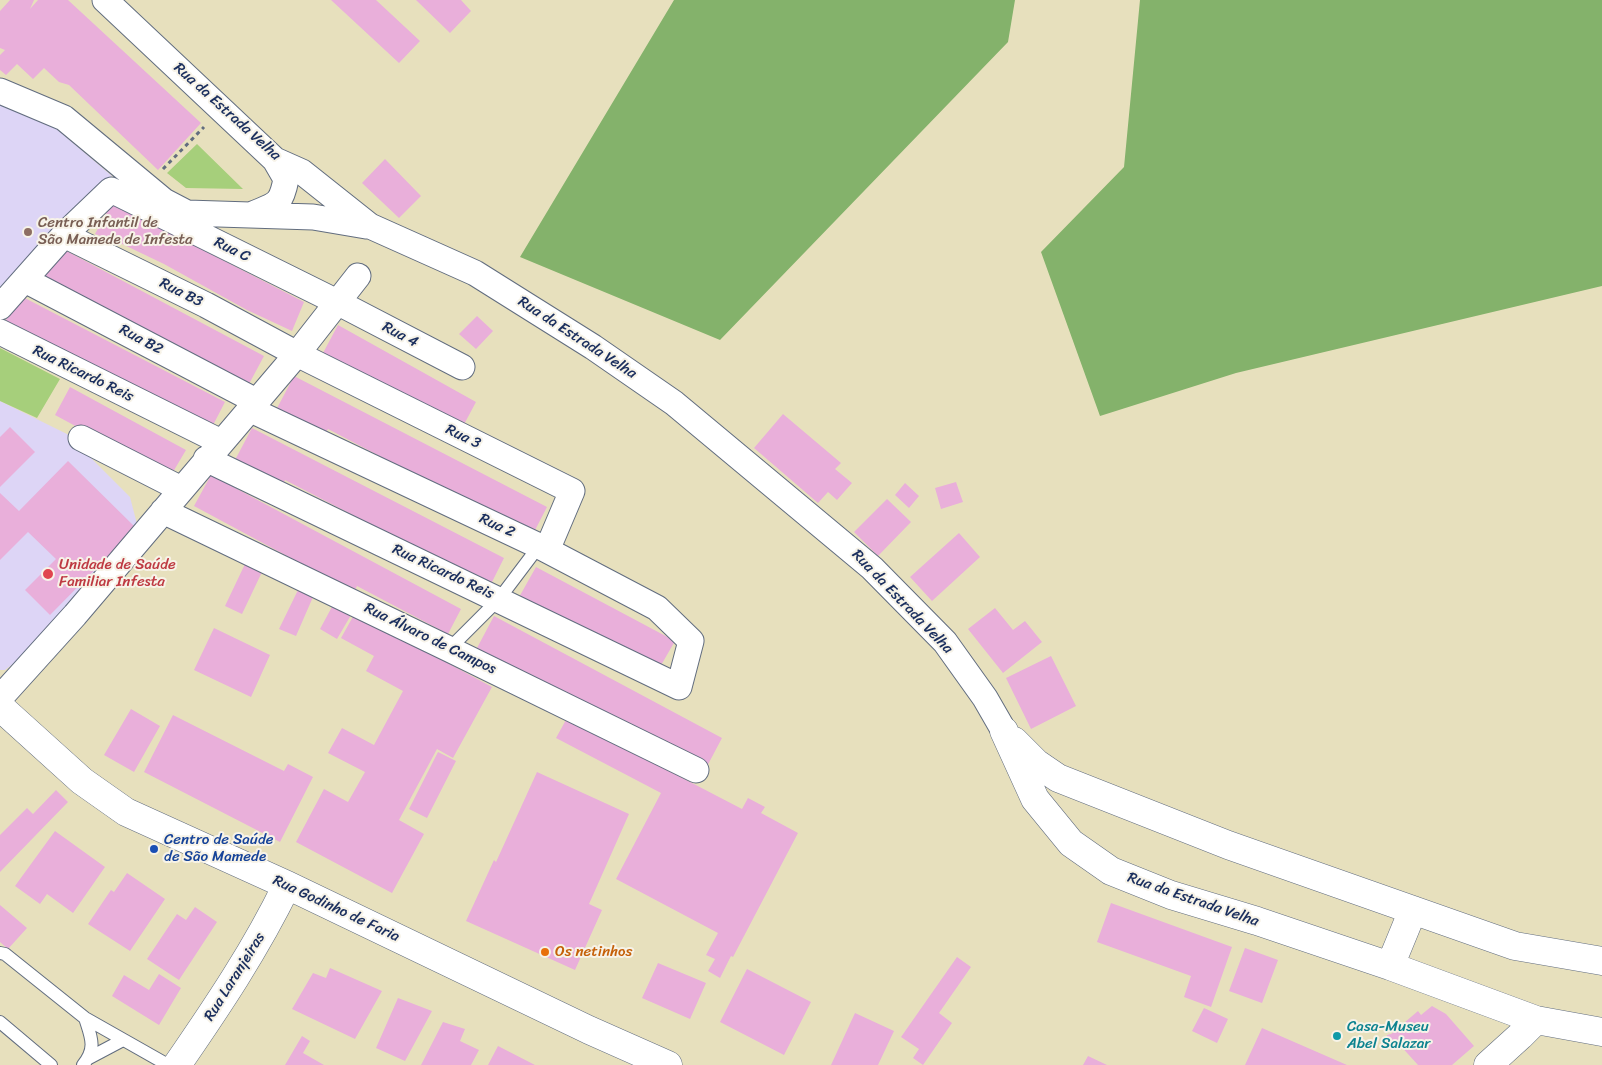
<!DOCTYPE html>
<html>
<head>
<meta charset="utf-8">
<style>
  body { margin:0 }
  canvas { display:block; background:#e7e0bd }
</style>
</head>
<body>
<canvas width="1602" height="1065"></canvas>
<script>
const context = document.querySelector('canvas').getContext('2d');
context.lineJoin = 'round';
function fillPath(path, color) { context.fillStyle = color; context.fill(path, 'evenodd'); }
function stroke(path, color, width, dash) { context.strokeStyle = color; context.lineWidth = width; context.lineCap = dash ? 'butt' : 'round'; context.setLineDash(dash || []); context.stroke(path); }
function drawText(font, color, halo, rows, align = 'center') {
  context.font = font + ' Sriracha,sans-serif'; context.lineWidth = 4; context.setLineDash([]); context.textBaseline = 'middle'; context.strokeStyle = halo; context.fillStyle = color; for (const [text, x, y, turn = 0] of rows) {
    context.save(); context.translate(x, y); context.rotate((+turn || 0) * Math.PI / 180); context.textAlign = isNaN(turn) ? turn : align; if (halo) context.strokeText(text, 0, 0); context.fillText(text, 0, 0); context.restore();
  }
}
fillPath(new Path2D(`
  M0,103L52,125L112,176L0,288Z
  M0,401L67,434L130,497L137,524L136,528L21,658L5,670H0Z`), '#ddd5f6');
fillPath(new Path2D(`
  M197,144L243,189L186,188L167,173Z
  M0,348L60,379L37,418L0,401Z`), '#a6cf7b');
fillPath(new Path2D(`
  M674,0H1015L1008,42L720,340L520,257Z
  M1140,0H1602V286L1236,373L1100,416L1041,252L1124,167Z`), '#84b26b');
fillPath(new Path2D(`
  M10,0H34L30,9L38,0H68L201,123L158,170L69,85L59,82L44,68L33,79L17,64L6,75L0,70V55L5,50L0,48V11Z
  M331,0H376L420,41L399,63Z
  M416,0H461L471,11L450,33Z
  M385,159L421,196L399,218L362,183Z
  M112,203L304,302L292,331L247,310L164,264L120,243L95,234Z
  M59,247L264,356L249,384L44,276Z
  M19,295L225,402L211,429L3,326Z
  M477,316L493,331L476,349L459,334Z
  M338,325L476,402L461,430L323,353Z
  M294,376L547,507L532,536L328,429L323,437L275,412Z
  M70,387L186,450L170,477L55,415Z
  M783,414L841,463L835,469L852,483L837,500L828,492L818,503L754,448Z
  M10,427L35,452L0,487V437Z
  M252,428L504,558L490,586L285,480L283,485L235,460Z
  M68,461L136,528L50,615L25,590L56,559L28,532L0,560V493L19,511Z
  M211,475L461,609L448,634L357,586L354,592L194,506Z
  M956,482L963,502L941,509L935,488Z
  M905,483L919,496L909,508L895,495Z
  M887,499L911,522L878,556L854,532Z
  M959,533L980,557L932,601L910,577Z
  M245,564L262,572L242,614L225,606Z
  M536,567L675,641L660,667L518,599Z
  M298,590L313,597L296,636L279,629Z
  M333,605L351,615L337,639L320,629Z
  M995,608L1013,630L1025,621L1042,642L1003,673L968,629Z
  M355,613L492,687L453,758L437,749L399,820L424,834L392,893L296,842L324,789L348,802L365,772L328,753L342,728L374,745L403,691L366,671L374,656L341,638Z
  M494,616L722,738L704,772L659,739L616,716L613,724L571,698L477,648Z
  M214,628L270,655L251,697L194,670Z
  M1051,656L1076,706L1031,729L1006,678Z
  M131,709L160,726L134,772L104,755Z
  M173,715L284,771L288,764L313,777L280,842L144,772Z
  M567,718L742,809L748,798L765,807L761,813L798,833L733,957L731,956L720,978L708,971L715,959L706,955L718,933L616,879L661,793L556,738Z
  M438,752L456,761L427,818L409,809Z
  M537,772L629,814L589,904L602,910L575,970L466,921L494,860L496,862Z
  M56,790L68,802L0,872V835L27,808L33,814Z
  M55,831L105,867L73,913L47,894L40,904L15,886Z
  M127,873L165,899L130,951L88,924L111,890L114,892Z
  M1111,903L1232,947L1211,1007L1184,997L1191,976L1097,942Z
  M0,905L27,928L8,949L0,942Z
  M195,907L217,922L179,980L147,959L177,914L186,920Z
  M1245,948L1278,960L1262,1003L1229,991Z
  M957,957L971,967L939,1013L952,1023L923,1065L913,1058L919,1049L901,1037Z
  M658,963L706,983L690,1019L642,998Z
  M330,968L382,991L355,1039L292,1009L313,973L326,978Z
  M747,969L811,1002L784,1055L720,1022Z
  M159,974L181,988L159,1025L112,996L124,975L149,990Z
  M398,998L432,1011L405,1061L376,1048Z
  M1432,1006L1446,1014L1474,1046L1452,1065H1418L1398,1043L1397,1046L1390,1048L1385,1043L1387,1035L1391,1034L1418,1011L1421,1015Z
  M1204,1008L1228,1019L1217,1043L1192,1031Z
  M855,1013L894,1031L878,1065H831Z
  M443,1022L465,1029L460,1041L479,1050L471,1065H421Z
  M1262,1028L1347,1065H1245Z
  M302,1036L310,1041L303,1053L324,1065H285Z
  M498,1046L535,1065H488Z
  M1088,1056L1107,1065H1083Z`), '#e9afda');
const service = new Path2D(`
  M449,649L499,599L539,546
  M0,953L5,954L85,1018L168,1065
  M0,1022L51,1065
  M89,1058L123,1040
  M83,1065C97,1048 91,1037 85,1018`);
const minor = new Path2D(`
  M105,0L275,160L302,172L370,226L475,273L593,347L674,403L872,568L945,642L985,698L1004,731
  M0,91L64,118L164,201L187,213L313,217L366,226
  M253,214C276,204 281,206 286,179L275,160
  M64,235L206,305L297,354L572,491L547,550
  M25,280L256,401
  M0,307L64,235L111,190L337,302L462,367
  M0,332L221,442
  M81,438L181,489
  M206,459L679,687L691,641L657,608L539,546L249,409
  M163,511L449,649L696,770
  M0,698L75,615L297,354L358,276`);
const tertiary = new Path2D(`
  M1004,731L1035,799L1071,843L1111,871L1171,895L1257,921L1390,966L1536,1020L1602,1032
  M1014,741L1036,763L1058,778L1228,845L1515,946L1602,961
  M1390,966L1413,910
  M1488,1065L1520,1036L1536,1020`);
const secondary = new Path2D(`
  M0,707L82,781L126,812L287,885L589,1030L668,1065
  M177,1065C217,1007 256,949 287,885`);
stroke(service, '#626d7f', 14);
stroke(minor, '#626d7f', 27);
stroke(tertiary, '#626d7f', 29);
stroke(secondary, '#626d7f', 29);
stroke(new Path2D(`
  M163,169L204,127`), '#626d7f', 3, [4, 4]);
stroke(service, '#fff', 12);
stroke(minor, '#fff', 25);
stroke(tertiary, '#fff', 28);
stroke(secondary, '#fff', 28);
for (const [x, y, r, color] of [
  [28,232,5,"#8d6e63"],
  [48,574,6,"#e0444e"],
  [154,849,5,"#1a4fb4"],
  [545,952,5,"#e8710a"],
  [1337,1036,5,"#0f9aa8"]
]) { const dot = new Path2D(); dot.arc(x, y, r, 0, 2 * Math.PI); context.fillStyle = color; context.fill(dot); stroke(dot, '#f7f3e8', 2); }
drawText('15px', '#1b2f5e', '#f7f3e8', [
  ["Rua da Estrada Velha",227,112,42],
  ["Rua C",232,250,26],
  ["Rua B3",181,293,27],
  ["Rua 4",400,335,28],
  ["Rua da Estrada Velha",577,338,33],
  ["Rua B2",141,340,28],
  ["Rua Ricardo Reis",83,374,26],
  ["Rua 3",463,437,26],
  ["Rua 2",497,526,25],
  ["Rua Ricardo Reis",443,572,25],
  ["Rua da Estrada Velha",902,602,46],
  ["Rua Álvaro de Campos",430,639,26],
  ["Rua da Estrada Velha",1193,900,19],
  ["Rua Godinho de Faria",336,909,25],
  ["Rua Laranjeiras",235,977,-58]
]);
drawText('15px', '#785e54', '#f7f3e8', [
  ["Centro Infantil de",38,223],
  ["São Mamede de Infesta",38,240]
], 'left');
drawText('15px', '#be3a42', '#f7f3e8', [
  ["Unidade de Saúde",59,565],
  ["Familiar Infesta",59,582]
], 'left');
drawText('15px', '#164399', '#f7f3e8', [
  ["Centro de Saúde",164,840],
  ["de São Mamede",164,857]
], 'left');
drawText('15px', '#c56008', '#f7f3e8', [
  ["Os netinhos",555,952]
], 'left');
drawText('15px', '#0d838f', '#f7f3e8', [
  ["Casa-Museu",1347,1027],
  ["Abel Salazar",1347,1044]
], 'left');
</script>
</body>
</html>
